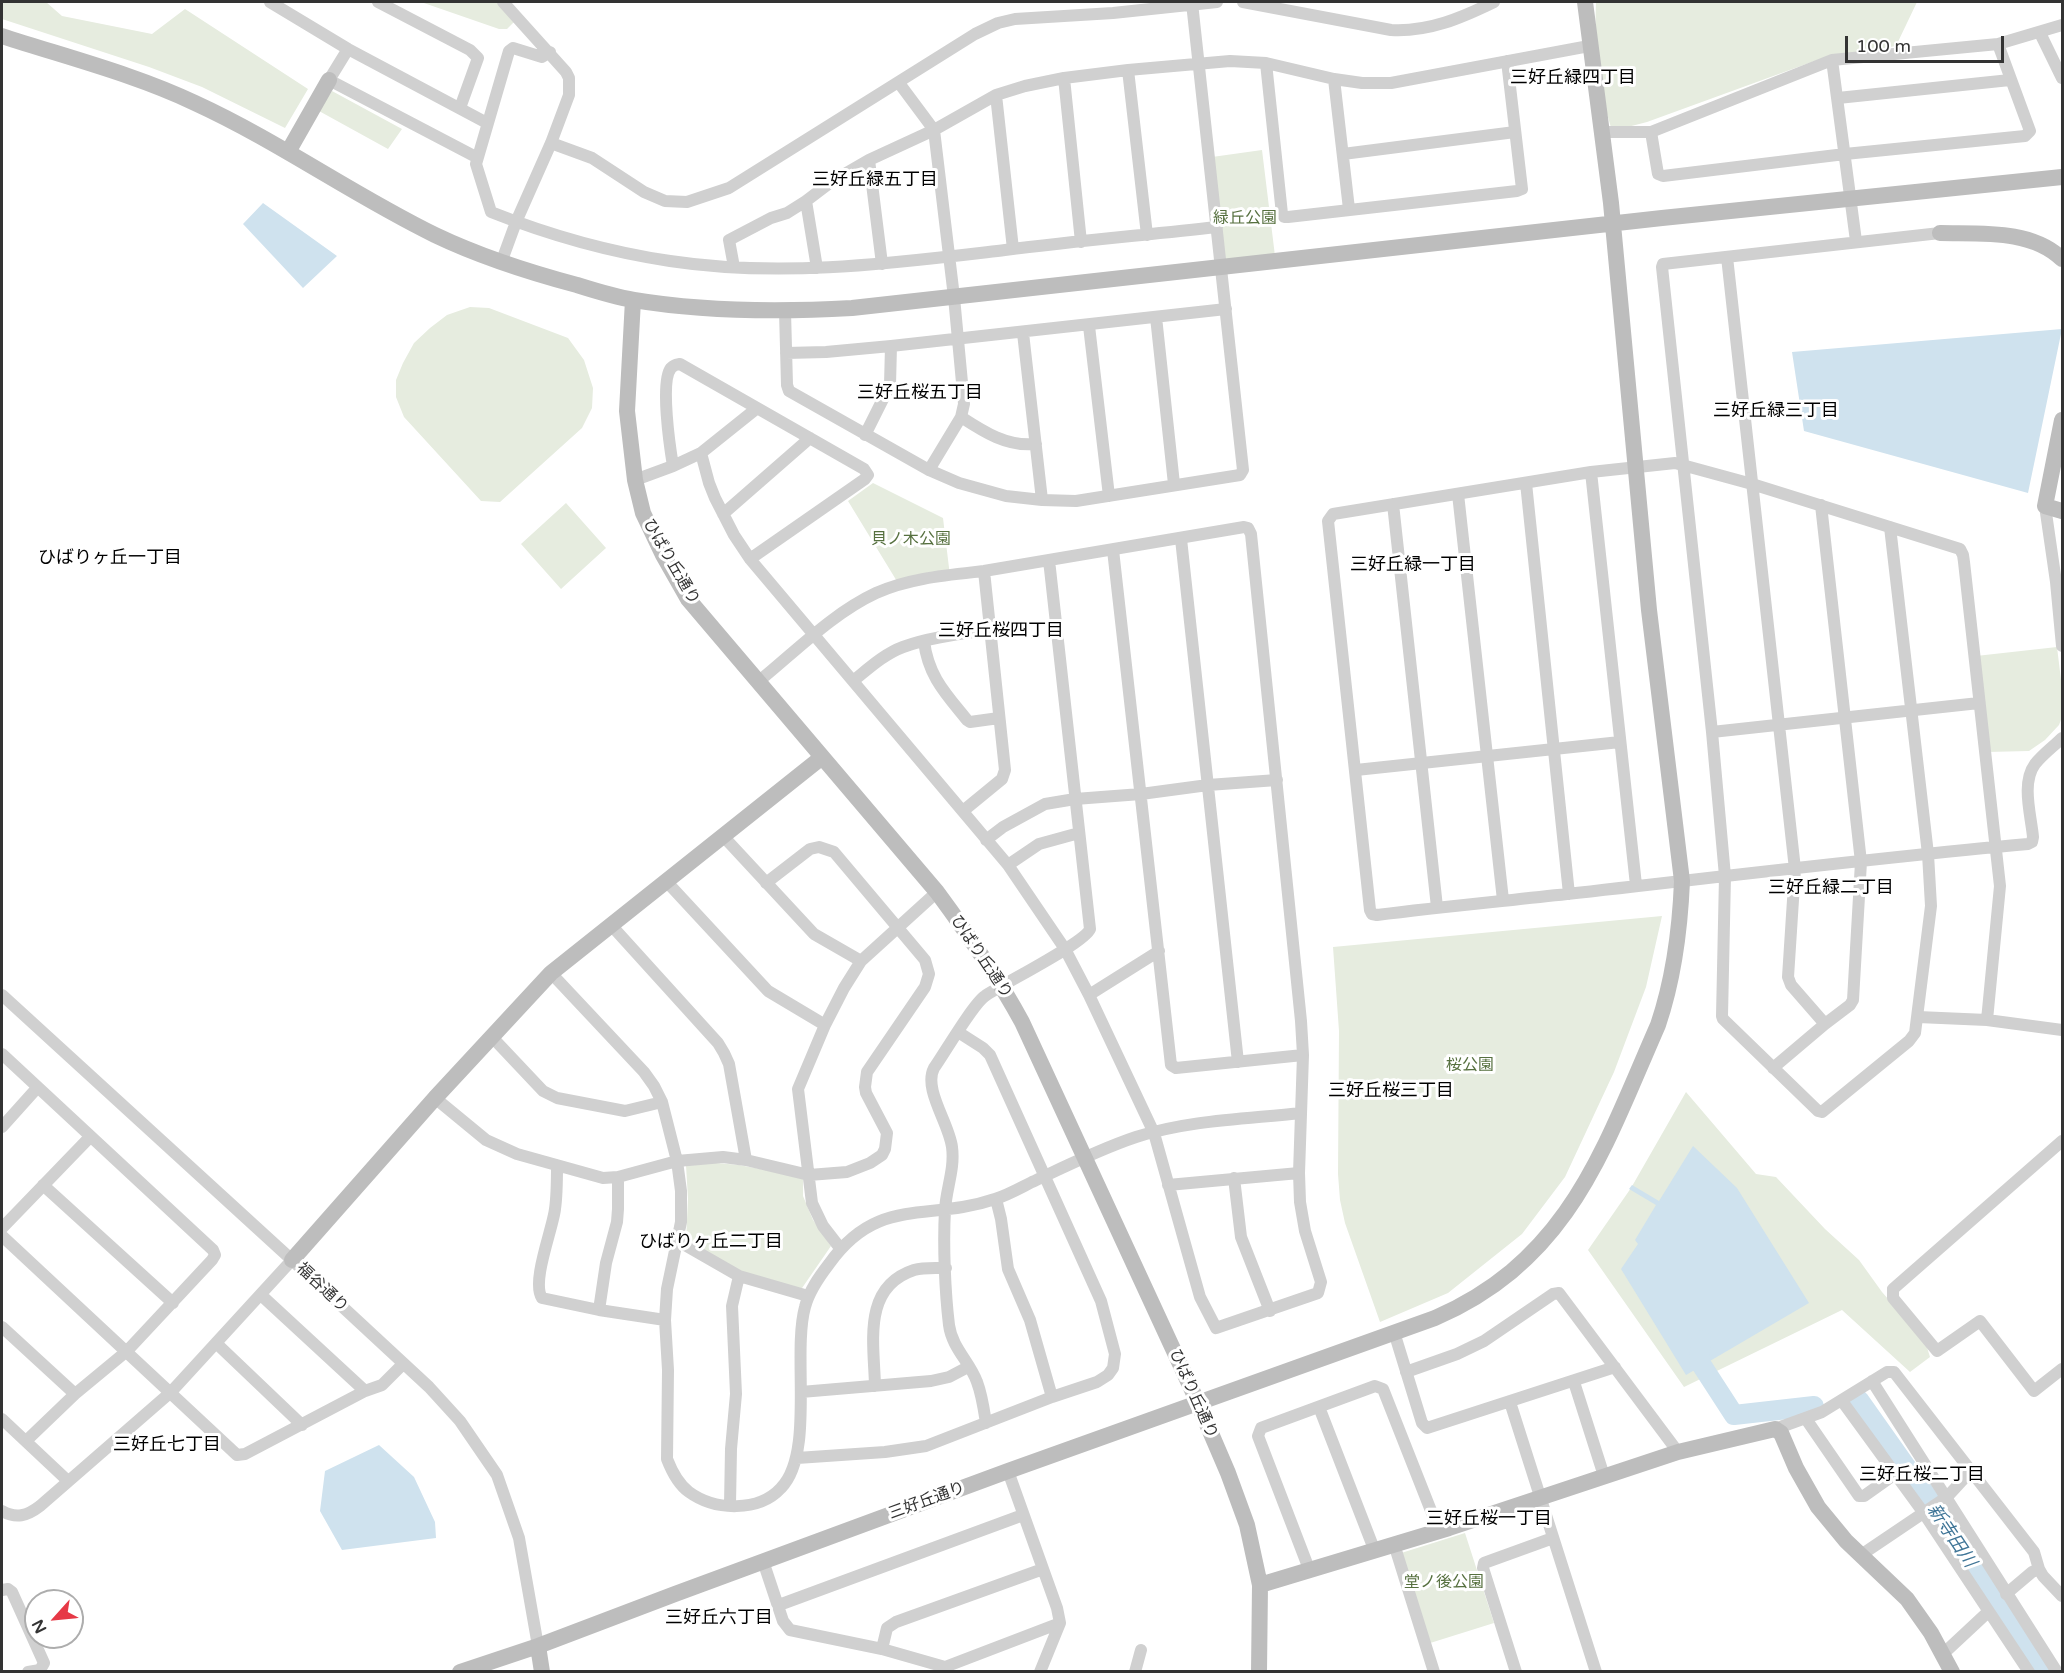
<!DOCTYPE html>
<html>
<head>
<meta charset="utf-8">
<style>
  body { margin:0 }
  #map { position:relative; width:2064px; height:1673px; overflow:hidden; background:#fff; font-family:"Varela Round",sans-serif }
  canvas { display:block }
  .frame { position:absolute; inset:0; border:3px solid #333; pointer-events:none }
  .north { position:absolute; left:24px; top:1589px; width:60px; height:60px; box-sizing:border-box; background:#fff; border:2px solid #adadad; border-radius:50%; rotate:243deg; font-size:16px; font-weight:700; line-height:24px; text-align:center; color:#333 }
  .north::after { content:''; display:block; margin:auto; width:21px; height:27px; background:#e63946; clip-path:polygon(50% 0,100% 100%,50% 72%,0 100%) }
  .scale { position:absolute; left:1845px; top:36px; width:159px; height:27px; box-sizing:border-box; border:3px solid #333; border-top:0; padding-left:8px; font-size:18px; line-height:21px; white-space:nowrap; color:#333; -webkit-text-stroke:4px #fff; paint-order:stroke }
</style>
</head>
<body>
<div id="map">
<canvas width="2064" height="1673"></canvas>
<div class="frame"></div>
<div class="north">N</div>
<div class="scale">100 m</div>
</div>
<script>
const context = document.querySelector('canvas').getContext('2d');
context.lineJoin = 'round';
function fillPath(path, color) { context.fillStyle = color; context.fill(path, 'evenodd'); }
function stroke(path, color, width, dash) { context.strokeStyle = color; context.lineWidth = width; context.lineCap = dash ? 'butt' : 'round'; context.setLineDash(dash || []); context.stroke(path); }
function drawText(font, color, halo, rows, align = 'center') {
  context.font = font + ' "Varela Round","Noto Sans JP",sans-serif'; context.lineWidth = 6; context.setLineDash([]); context.textBaseline = 'middle'; context.strokeStyle = halo; context.fillStyle = color; for (const [text, x, y, turn = 0] of rows) {
    context.save(); context.translate(x, y); context.rotate((+turn || 0) * Math.PI / 180); context.textAlign = isNaN(turn) ? turn : align; if (halo) context.strokeText(text, 0, 0); context.fillText(text, 0, 0); context.restore();
  }
}
fillPath(new Path2D(`
  M2,2H46L62,16L152,34L185,9L308,89L285,128L202,87L149,67L2,19Z
  M421,2H497L515,21L507,29H499Z
  M1596,2H1917L1896,46L1820,59L1647,122L1612,131C1599,89 1594,46 1596,2Z
  M332,91L402,129L388,149L319,111Z
  M1262,150L1275,256L1223,263L1212,157Z
  M470,307L489,308L568,338L584,360L593,388L592,408L582,428L500,502L481,501L404,417L396,397V380L403,363L414,343L430,328L447,315Z
  M873,483L943,518L950,576L898,583L848,501Z
  M566,503L606,548L561,589L521,544Z
  M2057,647L2062,688V717L2059,725L2045,740L2029,751L1987,752L1976,656Z
  M1662,916L1646,987L1614,1072L1565,1177L1522,1234L1448,1293L1380,1322L1345,1223L1340,1200L1338,1174L1339,1031L1333,947Z
  M1686,1092L1756,1174L1776,1177L1825,1229L1859,1260L1882,1292L1925,1341L1930,1357L1910,1372L1842,1310L1684,1387L1588,1250L1631,1188Z
  M716,1163L739,1165L803,1177V1196L813,1220L831,1246L800,1291L737,1270L686,1240L688,1199L686,1165Z
  M1465,1533L1494,1623L1427,1644L1398,1554Z`), '#e6ecdf');
fillPath(new Path2D(`
  M263,203L337,256L303,288L243,224Z
  M2062,329L2028,493L1804,431L1792,352Z
  M1693,1146L1737,1188L1809,1303L1686,1375L1621,1269L1638,1244L1635,1240L1656,1205L1629,1189L1632,1185L1659,1201Z
  M379,1445L414,1477L435,1522L436,1538L342,1550L320,1511L325,1471Z`), '#cfe2ee');
stroke(new Path2D(`
  M1701,1340L1699,1361L1734,1415L1814,1406
  M1859,1400L1924,1492L2042,1672`), '#cfe2ee', 20);
stroke(new Path2D(`
  M270,2L348,49L487,123
  M378,2L470,50L478,58L460,108
  M1243,2L1391,30C1429,32 1461,18 1494,2
  M2040,33L2062,78
  M348,49L329,80L476,157
  M550,52L542,57L513,48L509,51L476,164L491,212C549,235 609,252 670,261C782,278 894,263 1005,250C1075,241 1146,235 1217,227
  M1832,60L1856,241
  M1266,63L1282,214L1284,217H1288L1517,191L1522,189L1507,61
  M1128,70L1147,235
  M1064,78L1081,242
  M1334,79L1349,209
  M899,83L934,130L954,297L964,404L961,417L929,470
  M996,95L1013,249
  M1838,98L2010,80
  M1602,132H1651L1832,60L1998,44L2062,25
  M1651,132L1658,174L1663,176L1845,154L2025,136L2030,131L1998,44
  M551,143L592,158L644,192L665,201L687,202L729,188L975,34L998,23L1015,19L1113,13L1217,2
  M1343,154L1515,132
  M869,160L882,264
  M806,201L817,268
  M1727,257L1795,869L1788,977L1791,985L1825,1024
  M501,263L516,222L551,143L569,95V78L566,72L503,2
  M734,267L729,240L771,218L787,213L806,201L831,182L869,160L934,130L996,95L1025,86L1064,78L1128,70L1230,61L1266,63L1334,79L1362,83H1391L1589,46
  M785,311L787,385L789,391L929,470L959,483L1006,496L1042,500L1076,501L1240,475L1243,470L1192,3
  M1156,317L1174,484
  M1089,326L1109,496
  M1023,333L1042,500
  M786,353L826,352L891,346L1226,309
  M961,417C984,432 1007,447 1036,444
  M865,435L890,385L891,346
  M701,453L709,483L715,498L734,535L750,559L1008,865L1065,949L1089,995L1154,1133L1200,1297L1216,1328L1318,1293L1321,1282L1305,1231L1300,1202L1299,1173L1303,1055L1301,1021L1251,534L1248,528L1244,527L984,571C948,575 909,578 876,593C833,613 796,651 759,681
  M673,466C670,448 660,381 671,368C674,365 675,365 680,364L864,469L868,475L865,479L750,559
  M1591,472L1636,885
  M635,480L673,466L701,453L756,409
  M1526,483L1569,894
  M1458,494L1503,900
  M1393,504L1437,907
  M2045,506L2056,582L2062,646
  M723,514L810,438
  M1890,527L1928,854L1931,906L1915,1033L1909,1041L1822,1112L1818,1111L1723,1019L1722,1016L1725,876L1712,732L1662,267L1663,264L1940,233
  M1181,539L1238,1062
  M1113,550L1171,1065L1176,1068L1303,1055
  M924,641C928,676 946,694 967,720L970,722L999,718
  M853,681C868,669 884,654 903,647C930,637 961,634 989,630
  M1712,732L1979,703
  M1356,770L1620,742
  M963,811L1002,779L1005,770L984,571
  M723,836L814,934L861,961
  M986,840L1003,827L1045,804L1075,799L1141,794L1208,785L1277,780
  M1008,865L1039,844L1079,833
  M666,881L768,991L825,1025
  M611,925L718,1043L724,1053L729,1064L746,1160
  M551,973L644,1072L654,1086L662,1102L677,1161L681,1191V1222L667,1289L665,1320L668,1370L667,1459C672,1472 678,1484 689,1492C715,1511 759,1512 781,1488C815,1453 792,1354 805,1307C809,1291 819,1277 829,1264C878,1195 928,1222 995,1199C1008,1195 1020,1188 1032,1182C1066,1166 1100,1149 1136,1137C1189,1120 1246,1119 1301,1113
  M2,995L292,1260L429,1387L460,1421L497,1475L519,1538L538,1646
  M1089,995L1159,951
  M1918,1017L1987,1020L2062,1030
  M1987,1020L2000,886L1964,562L1963,555L1960,549L1752,484L1675,463L1591,472L1333,514L1328,521L1370,910L1372,914L1377,915C1440,907 1504,901 1567,894C1720,877 1874,858 2028,844L2032,842L2033,837C2031,815 2021,783 2035,764C2043,754 2054,746 2062,738
  M492,1037L543,1091L557,1098L625,1111L662,1102
  M2,1054L213,1250L215,1255L212,1260L127,1351L75,1394L26,1441
  M1773,1068L1825,1024L1850,1005L1853,1000L1861,862L1821,505
  M435,1098L486,1140L517,1154L603,1178L618,1177L677,1161L723,1157L746,1160L809,1175L847,1172L870,1163L882,1155L885,1149L887,1133L866,1093L865,1087L867,1072L925,987L929,974L925,960L834,852L819,847L810,849L766,883
  M2,1127L37,1088
  M2062,1141L1893,1289V1298L1937,1351L1980,1321L2034,1391L2062,1369
  M557,1166C557,1180 557,1195 555,1209C553,1228 531,1282 542,1298L599,1310L665,1320
  M1234,1178L1241,1237L1270,1311
  M43,1185L173,1303
  M1168,1185L1299,1173
  M996,1199L1001,1219L1008,1269L1030,1320L1052,1397
  M2,1228L90,1137
  M2,1236L237,1455L245,1454L365,1391L382,1385L403,1364
  M678,1241L739,1276L808,1296
  M840,1248L823,1226L812,1203L798,1089L825,1025L844,988L861,961L937,892
  M261,1295L365,1391
  M599,1310L606,1263L617,1222L618,1209V1177
  M2,1327L75,1394
  M1394,1332L1422,1423L1427,1428L1615,1367
  M216,1343L302,1425
  M1406,1372L1457,1354L1484,1341L1553,1294L1559,1293L1678,1452
  M1872,1381L2057,1672
  M1574,1382L1604,1476
  M875,1386C874,1343 862,1287 914,1270C924,1267 936,1268 946,1268
  M801,1392L931,1381L949,1377L968,1367
  M1842,1401L1923,1512L2029,1672
  M1510,1402L1596,1672
  M1319,1407L1374,1549
  M2,1419L68,1481
  M1806,1419L1859,1496H1864L1895,1474
  M986,1423C984,1410 982,1395 977,1382C970,1362 952,1348 949,1325C945,1292 943,1244 945,1210C946,1189 955,1169 952,1147C949,1123 923,1089 934,1068C944,1054 973,1004 985,996C1002,984 1085,943 1090,929L1049,560
  M1775,1429L1822,1412L1887,1372H1894L2034,1552L2039,1569
  M797,1458L885,1452L926,1446L1052,1397L1097,1382L1108,1375L1113,1368L1115,1354L1101,1301L990,1055L983,1048L958,1032
  M1008,1471L1057,1608L1060,1623L1040,1672
  M730,1505L731,1449L736,1394L732,1306L739,1276
  M2,1511C16,1519 27,1516 40,1506L171,1392L292,1260
  M1394,1544L1434,1672
  M1861,1555L1947,1497L1970,1472
  M763,1561L783,1621L790,1630L882,1649L945,1667L946,1672
  M1309,1569L1258,1436L1261,1428L1375,1386L1383,1389L1439,1531
  M2,1590L8,1589L12,1592L44,1663L40,1670L28,1672
  M2006,1594L2032,1572L2039,1569L2043,1576L2062,1596
  M779,1605L1023,1515
  M882,1649L887,1628L896,1622L1043,1569
  M1944,1653L1988,1612
  M945,1667L1060,1623
  M1135,1672L1141,1650
  M1516,1672L1483,1568L1484,1563L1553,1538`), '#d0d0d0', 12);
stroke(new Path2D(`
  M2,36C66,57 134,74 195,103C278,141 353,195 435,235C481,257 528,272 577,285C596,291 615,297 634,300C706,312 780,312 852,308L1662,218L2062,177
  M288,152L329,80
  M1940,233C1981,234 2031,229 2062,259
  M633,300L627,411L635,480L643,513L663,555L688,599L937,892C968,934 997,976 1022,1022L1198,1403L1228,1473L1247,1525L1260,1585L1259,1672
  M2062,420L2045,506L2062,511
  M292,1260L435,1098L551,973L821,758
  M1260,1585L1449,1528L1678,1452L1775,1429L1781,1433L1796,1468L1818,1507L1846,1541L1907,1599L1931,1633L1952,1672
  M538,1646L542,1672
  M460,1672L538,1646L675,1594L1008,1471L1435,1318C1570,1259 1603,1150 1658,1025C1674,978 1680,930 1682,881L1649,610L1611,203L1585,2`), '#bdbdbd', 16);
drawText('16px', '#56703f', '#fff', [
  ["緑丘公園",1245,219],
  ["貝ノ木公園",911,540],
  ["桜公園",1470,1066],
  ["堂ノ後公園",1444,1583]
]);
drawText('16px', '#333', '#fff', [
  ["ひばり丘通り",671,562,60],
  ["ひばり丘通り",981,957,56],
  ["福谷通り",322,1288,43],
  ["ひばり丘通り",1193,1394,66],
  ["三好丘通り",927,1501,-20]
]);
drawText('18px', '#000', '#fff', [
  ["三好丘緑四丁目",1573,78],
  ["三好丘緑五丁目",875,180],
  ["三好丘桜五丁目",920,393],
  ["三好丘緑三丁目",1776,411],
  ["ひばりヶ丘一丁目",110,558],
  ["三好丘緑一丁目",1413,565],
  ["三好丘桜四丁目",1001,631],
  ["三好丘緑二丁目",1831,888],
  ["三好丘桜三丁目",1391,1091],
  ["ひばりヶ丘二丁目",711,1242],
  ["三好丘七丁目",167,1445],
  ["三好丘桜二丁目",1922,1475],
  ["三好丘桜一丁目",1489,1519],
  ["三好丘六丁目",719,1618]
]);
drawText('italic 18px', '#3f7597', '#fff', [
  ["新寺田川",1951,1536,56]
]);
</script>
</body>
</html>
